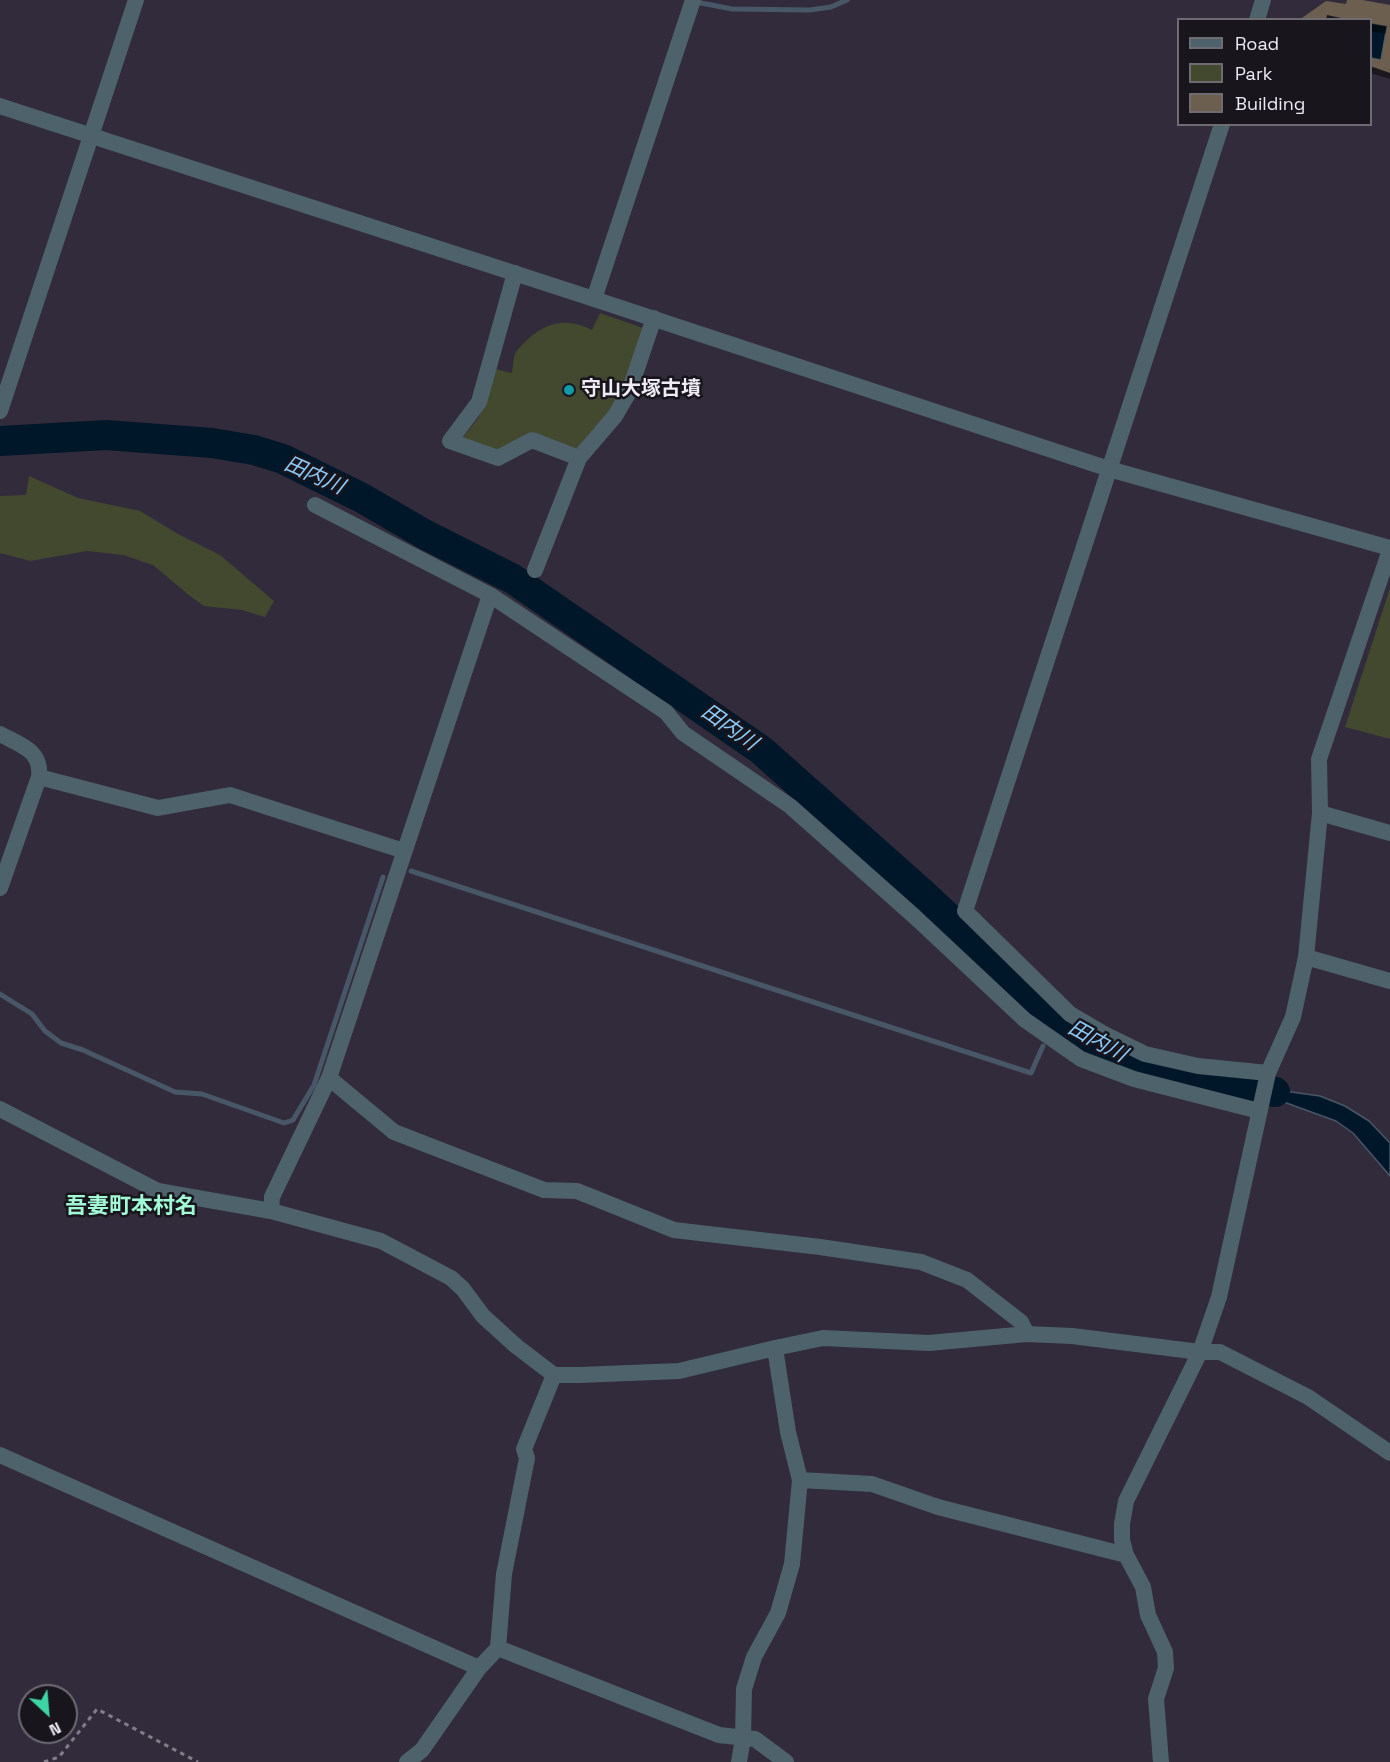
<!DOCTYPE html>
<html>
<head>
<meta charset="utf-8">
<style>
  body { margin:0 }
  #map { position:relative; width:1390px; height:1762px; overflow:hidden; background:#322b3b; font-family:"Space Grotesk",sans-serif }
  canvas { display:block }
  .legend { position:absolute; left:1177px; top:18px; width:195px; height:108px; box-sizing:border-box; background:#18151c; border:2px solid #6e6b73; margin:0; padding:8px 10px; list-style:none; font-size:18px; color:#efebf5 }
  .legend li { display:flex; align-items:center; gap:12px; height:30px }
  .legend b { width:30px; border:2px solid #6e6b73 }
  .north { position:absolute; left:18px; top:1684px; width:60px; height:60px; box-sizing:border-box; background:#18151c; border:2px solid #6e6b73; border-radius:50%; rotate:154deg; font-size:16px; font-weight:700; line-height:24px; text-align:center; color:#efebf5 }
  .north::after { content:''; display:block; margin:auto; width:21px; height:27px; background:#3ed4a3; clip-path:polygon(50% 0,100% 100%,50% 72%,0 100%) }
</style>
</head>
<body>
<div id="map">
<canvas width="1390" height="1762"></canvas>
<ul class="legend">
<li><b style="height:8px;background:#4d626b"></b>Road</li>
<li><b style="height:16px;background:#43492f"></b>Park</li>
<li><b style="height:16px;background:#6c5f4f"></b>Building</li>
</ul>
<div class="north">N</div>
</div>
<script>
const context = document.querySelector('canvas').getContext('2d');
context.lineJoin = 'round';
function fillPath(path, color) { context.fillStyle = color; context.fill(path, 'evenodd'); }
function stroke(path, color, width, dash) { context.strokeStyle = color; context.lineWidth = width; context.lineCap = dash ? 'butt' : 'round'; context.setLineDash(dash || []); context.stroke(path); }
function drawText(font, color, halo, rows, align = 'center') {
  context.font = font + ' "Space Grotesk","Noto Sans JP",sans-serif'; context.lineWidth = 5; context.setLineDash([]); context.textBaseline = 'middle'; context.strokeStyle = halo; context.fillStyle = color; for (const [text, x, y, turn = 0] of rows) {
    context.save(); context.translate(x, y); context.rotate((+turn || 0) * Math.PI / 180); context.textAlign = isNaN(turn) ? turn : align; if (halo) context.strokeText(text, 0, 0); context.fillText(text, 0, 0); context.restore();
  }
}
fillPath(new Path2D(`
  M600,313L643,328L625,388L611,415L577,453L531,436L497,453L462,439L479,417L495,369L512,373C513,367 513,360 515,354C517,349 523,344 527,340C548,321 567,318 592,330Z
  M29,476L78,498L140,511L178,534L220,555L274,601L265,617L242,610L204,606L190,596L153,565L123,555L87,551L30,561L0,553V496L26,495Z
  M1390,588V739L1345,727Z`), '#43492f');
const water = new Path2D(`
  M1370,23L1387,26L1381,60L1371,58Z
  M1234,1084L1320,1096L1345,1106L1369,1121L1390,1143V1176L1353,1133L1336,1121Z`);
fillPath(water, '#00172a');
stroke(water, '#485767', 1.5);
fillPath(new Path2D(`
  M1348,0H1366L1365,2L1390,7V79L1370,73V60L1382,62L1388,34L1370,31V20H1302L1348,5Z`), '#0007');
stroke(new Path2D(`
  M696,2L732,9L810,10L831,7L847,0
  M411,871L1031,1073L1043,1046
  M0,994L32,1014L45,1031L61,1043L83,1050L175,1092L202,1094L284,1123L293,1120L314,1085L383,877
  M1051,1030L1056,1019`), '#485767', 5);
stroke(new Path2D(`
  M0,441L106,435L212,443L254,450L283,459L362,498L424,534L513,579L761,750L922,893L1056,1019L1083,1036L1143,1066L1275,1092`), '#00172a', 30);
fillPath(new Path2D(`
  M1347,0H1363L1390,5V73L1370,66V58L1381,60L1387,26L1370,23V20H1350L1327,15L1326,20H1299L1326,1L1346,4Z`), '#6c5f4f');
stroke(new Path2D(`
  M44,1762L59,1757L97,1709L198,1762`), '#837d8a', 3, [4.5, 4.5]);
stroke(new Path2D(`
  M1257,20L1263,0
  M1222,124L965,911L1070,1014L1104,1034L1145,1054L1198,1066L1268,1073
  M515,273L479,402L450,441L498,458L532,440L579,458
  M594,299L693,0
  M0,411L136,0
  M315,505L490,595L666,712L683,733L790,806L914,916L1025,1020L1081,1059L1134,1079L1259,1111
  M535,570L579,458L615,416L629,392L654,318
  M0,734C20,745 42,750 39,777L0,888
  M39,777L158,808L230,795L404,851
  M1320,813L1390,833
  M1306,957L1390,981
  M329,1078L394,1132L544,1190L577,1191L674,1230L820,1247L921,1262L967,1280L1021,1322L1027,1334
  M0,1109L158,1191L271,1211L381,1241L451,1278L463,1289L483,1316L516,1346L554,1375H579L679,1371L775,1348L823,1338L929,1343L1027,1334L1072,1336L1200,1352H1220L1308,1397L1390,1453
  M271,1211L272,1197L329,1078L490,595
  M0,1455L479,1668
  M800,1480L872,1484L938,1507L1126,1555
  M498,1648L719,1735L755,1739L786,1762
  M407,1762L422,1750L479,1668L498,1648L504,1574L527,1458L524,1449L554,1375
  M739,1762L743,1738L744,1689L754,1657L778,1613L792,1564L800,1480L788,1432L775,1348
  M1161,1762L1156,1699L1166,1668L1165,1652L1148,1615L1143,1587L1126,1555L1122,1540V1524L1126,1501L1200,1352L1219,1297L1268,1073L1293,1017L1306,957L1320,813L1319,759L1390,550`), '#4d626b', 16);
stroke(new Path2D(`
  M0,106L594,299L1109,469L1390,548`), '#4d626b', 16);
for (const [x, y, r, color] of [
  [569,390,6,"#0f9aa8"]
]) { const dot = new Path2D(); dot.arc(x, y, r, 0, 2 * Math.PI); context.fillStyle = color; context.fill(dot); stroke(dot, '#18151c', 2); }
drawText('bold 20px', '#efebf5', '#18151c', [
  ["守山大塚古墳",581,390]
], 'left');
drawText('italic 21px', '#8bcdfd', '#18151c', [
  ["田内川",314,476,24],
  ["田内川",729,728,35],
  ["田内川",1097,1042,29]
]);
drawText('bold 22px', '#a1fad5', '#18151c', [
  ["吾妻町本村名",131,1207]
]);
</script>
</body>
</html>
